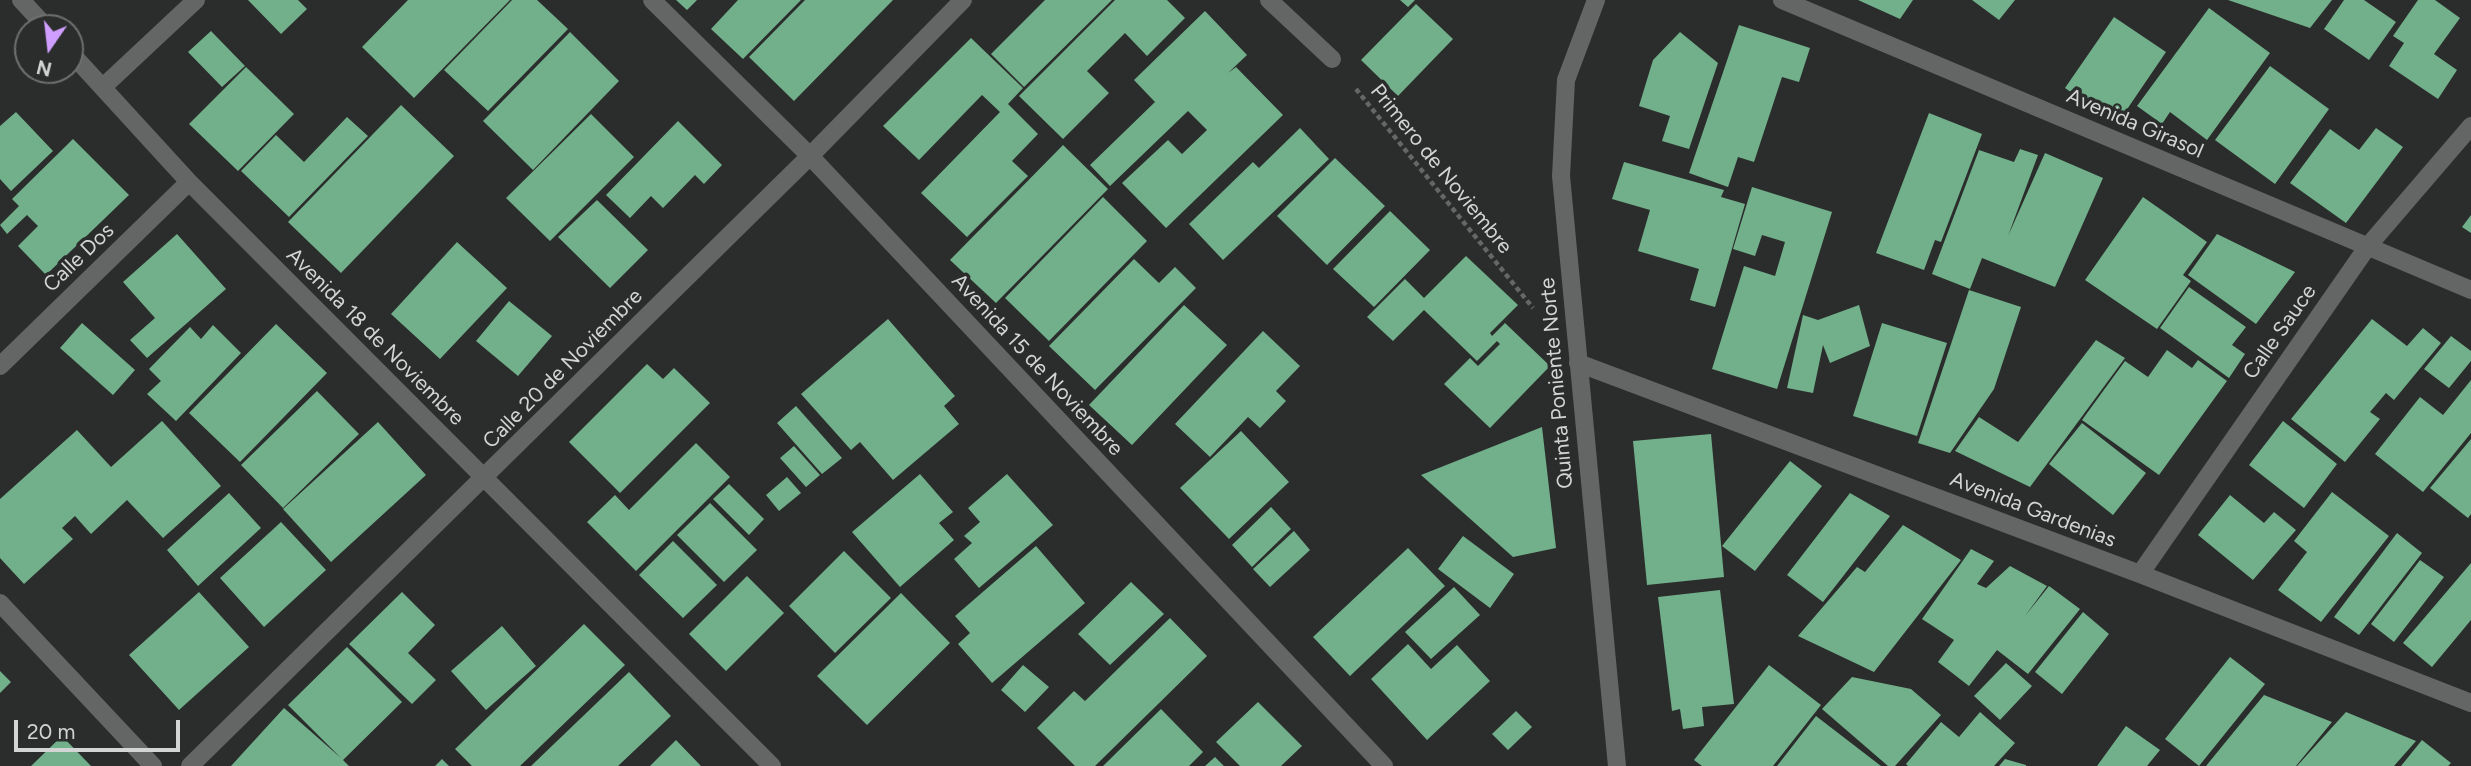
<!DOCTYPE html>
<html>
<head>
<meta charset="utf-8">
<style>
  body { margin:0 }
  #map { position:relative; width:2471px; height:766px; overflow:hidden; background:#2b2d2c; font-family:Figtree,sans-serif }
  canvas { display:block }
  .north { position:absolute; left:14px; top:14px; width:70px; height:70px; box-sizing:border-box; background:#2b2d2c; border:2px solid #6e706f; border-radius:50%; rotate:194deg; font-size:19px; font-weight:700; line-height:28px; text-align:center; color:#d3d5d4 }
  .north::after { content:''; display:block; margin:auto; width:24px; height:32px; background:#cf9eff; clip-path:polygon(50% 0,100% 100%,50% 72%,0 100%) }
  .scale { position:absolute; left:14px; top:720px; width:166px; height:32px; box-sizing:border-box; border:4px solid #d3d5d4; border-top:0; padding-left:9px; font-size:21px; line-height:24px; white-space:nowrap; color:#d3d5d4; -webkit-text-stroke:5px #2b2d2c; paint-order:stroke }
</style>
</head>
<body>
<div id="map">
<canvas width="2471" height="766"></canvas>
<div class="north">N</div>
<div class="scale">20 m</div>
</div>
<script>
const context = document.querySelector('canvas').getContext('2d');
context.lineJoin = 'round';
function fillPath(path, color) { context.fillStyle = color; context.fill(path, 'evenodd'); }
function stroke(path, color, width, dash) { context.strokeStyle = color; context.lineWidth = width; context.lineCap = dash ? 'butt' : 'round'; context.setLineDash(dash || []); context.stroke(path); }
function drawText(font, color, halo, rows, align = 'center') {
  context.font = font + ' Figtree,sans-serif'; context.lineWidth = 7; context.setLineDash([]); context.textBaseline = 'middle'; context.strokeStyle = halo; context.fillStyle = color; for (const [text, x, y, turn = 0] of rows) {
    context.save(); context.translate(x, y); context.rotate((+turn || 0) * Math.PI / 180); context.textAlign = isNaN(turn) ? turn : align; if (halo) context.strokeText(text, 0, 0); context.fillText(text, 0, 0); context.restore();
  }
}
fillPath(new Path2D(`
  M248,0H298L307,9L281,34Z
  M408,0H510L414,98L362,47Z
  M512,0H537L568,29L488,111L444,70Z
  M676,0H697L687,10Z
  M738,0H801L743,59L711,29Z
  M805,0H893L794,101L749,57Z
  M1045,0H1112L1024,87L991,54Z
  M1115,0H1167L1185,18L1147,56L1125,33L1087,71L1109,93L1063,139L1019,96Z
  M1400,0H1415L1408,7Z
  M1858,0H1913L1900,19Z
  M1972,0H2015L1999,20Z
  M2228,0H2332L2310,28Z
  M2344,0H2364L2396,22L2369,60L2324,29Z
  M2418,0H2435L2460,18L2434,54L2457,70L2438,99L2389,66L2404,43L2393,36Z
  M1416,4L1453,39L1398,96L1361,60Z
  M2209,8L2270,53L2207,140L2170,112L2162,124L2137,106Z
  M1205,11L1247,55L1228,73L1236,67L1283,115L1166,228L1122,183L1168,140L1182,154L1207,130L1188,111L1110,186L1090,165L1155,102L1134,80Z
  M2114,17L2166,52L2117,124L2065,88Z
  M1739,25L1810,48L1799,82L1782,77L1754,162L1738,157L1728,187L1689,173Z
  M211,31L245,66L222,87L188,52Z
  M570,32L619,81L533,170L483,121Z
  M1680,32L1718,63L1689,149L1662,141L1670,116L1639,106L1653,60Z
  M971,38L1023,88L1008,104L1038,134L1012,161L1028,176L967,237L921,193L1000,112L982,95L919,160L883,126Z
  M2270,66L2329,109L2275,184L2215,140Z
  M246,67L294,114L238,171L189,124Z
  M401,105L454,156L341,273L288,222Z
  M16,112L53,151L11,191L0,179V126Z
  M1929,113L1982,134L1941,242L1935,240L1924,270L1876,253Z
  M591,114L634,157L550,241L506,198Z
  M347,117L368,136L289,217L241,171L276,135L304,162Z
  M678,121L722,165L704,184L695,175L663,208L651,196L630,218L606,195Z
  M1300,128L1329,159L1223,260L1189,224L1253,162L1259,168Z
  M2376,128L2403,147L2346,223L2290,183L2330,129L2359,150Z
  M73,139L129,195L46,275L18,246L38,226L27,215L7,234L0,225L19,206L12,199Z
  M1063,145L1108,189L996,303L950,260Z
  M2020,149L2038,155L2008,236L2045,153L2103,178L2055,287L1982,258L1970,289L1932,274L1979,150L2014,162Z
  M1335,158L1385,206L1327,265L1277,216Z
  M1624,162L1724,190L1721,197L1745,204L1715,307L1690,300L1699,269L1638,251L1650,210L1612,199Z
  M1752,187L1832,212L1777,389L1712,369L1744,266L1775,276L1785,242L1762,235L1755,256L1733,249Z
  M1103,197L1147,241L1049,341L1005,298Z
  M2143,197L2207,242L2183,275L2191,281L2157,329L2085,280Z
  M597,200L648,250L610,288L558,237Z
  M1390,211L1430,250L1374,307L1333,269Z
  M2471,215V233L2462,227Z
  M177,234L226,289L147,358L130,340L155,318L123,282Z
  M2217,234L2295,272L2256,324L2188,275Z
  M457,242L507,288L440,359L391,314Z
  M1466,256L1518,305L1490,333L1492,336L1505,323L1550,366L1490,428L1444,384L1470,358L1478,366L1500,344L1497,341L1477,361L1424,310L1393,341L1367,317L1405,279L1424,298Z
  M1134,259L1159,283L1175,267L1196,288L1095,390L1049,346Z
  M2189,287L2246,327L2232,345L2245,354L2229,378L2160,328Z
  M1969,290L2021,307L1994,389L1950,453L1918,443Z
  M509,301L552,336L518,376L476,341Z
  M1184,305L1227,345L1132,445L1089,405Z
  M1859,305L1870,346L1830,363L1823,345L1813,393L1787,388L1803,315L1818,320Z
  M888,319L955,396L944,406L959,424L893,480L860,442L851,450L801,394Z
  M2372,319L2407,346L2423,328L2441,343L2394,400L2386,393L2370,412L2380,419L2345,462L2291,419Z
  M82,323L135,370L113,395L60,348Z
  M1882,323L1947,343L1917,436L1853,416Z
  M276,324L327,373L240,462L189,413Z
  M213,325L241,353L176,421L147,394L161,381L149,369L190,327L201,339Z
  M1263,331L1300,366L1276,391L1286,401L1260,428L1248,417L1210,457L1175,424Z
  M2451,336L2471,351V361L2449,388L2424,369Z
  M2096,340L2125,358L2030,487L1955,451L1979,417L2018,442Z
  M2167,350L2192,368L2198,360L2227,381L2159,475L2082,420L2125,361L2148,377Z
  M647,364L663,379L674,368L710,403L620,493L569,442Z
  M2471,380V433L2423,492L2375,454L2420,397L2443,415Z
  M317,391L359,434L283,508L241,465Z
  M796,406L842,458L822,474L777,423Z
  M162,421L221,486L163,538L127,500L91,534L75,516L62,528L73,539L24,584L0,558V499L77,430L111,467Z
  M2283,421L2337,464L2304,508L2249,465Z
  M378,422L426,475L331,562L283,509Z
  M2082,423L2146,473L2113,515L2049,464Z
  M1542,427L1556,548L1513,557L1421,475Z
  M1241,431L1289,482L1229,539L1180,488Z
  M1711,434L1724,577L1647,585L1633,441Z
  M2471,439V514L2468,518L2430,488Z
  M696,443L730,477L636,571L587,522L615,495L629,510Z
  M794,446L820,475L806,487L780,458Z
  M1790,461L1822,486L1755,571L1722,546Z
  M920,474L953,512L939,523L954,540L900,587L852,532Z
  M1007,474L1053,525L979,588L954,559L972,543L964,536L980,522L968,508Z
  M787,477L801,493L779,511L766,495Z
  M729,484L764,519L749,535L713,499Z
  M2332,492L2389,536L2321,622L2278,590L2307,552L2294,541Z
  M229,493L261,528L198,586L167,550Z
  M1850,493L1890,516L1823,602L1787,575Z
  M2230,495L2264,523L2274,512L2296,530L2253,580L2198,535Z
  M710,503L757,550L724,582L677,535Z
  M1271,507L1291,529L1252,567L1232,545Z
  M281,522L326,570L264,627L220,578Z
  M1903,525L1961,560L1874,672L1798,636L1857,567L1865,572Z
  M1294,531L1310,550L1270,587L1253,569Z
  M2397,533L2422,553L2359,635L2334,617Z
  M1463,536L1514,574L1490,608L1438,569Z
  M673,541L717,585L683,618L639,575Z
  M1036,546L1085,603L992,683L958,644L970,633L955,616Z
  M1408,548L1445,586L1350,676L1313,637Z
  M1971,549L1994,561L1977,584L1986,588L2010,566L2047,586L2025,616L2049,586L2080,609L2028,674L1997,650L1969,686L1938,662L1954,640L1922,619Z
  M844,551L891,598L835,653L789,606Z
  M2420,560L2444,577L2394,642L2371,624Z
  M2471,563V620L2432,667L2403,643Z
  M747,576L784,613L726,671L689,634Z
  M1131,582L1164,614L1110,665L1078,634Z
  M1454,587L1480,615L1431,659L1405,632Z
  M1720,590L1734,704L1702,707L1704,726L1683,729L1680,709L1672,711L1658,597Z
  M199,592L249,647L179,710L129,655Z
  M402,592L435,625L408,653L436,680L412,704L349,644Z
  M901,593L950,643L867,725L817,676Z
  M2083,612L2109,634L2062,694L2035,672Z
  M1170,618L1207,656L1095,766H1075L1037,728L1074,691L1085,701Z
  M584,624L625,665L520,766H472L455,749Z
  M502,626L536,666L486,710L451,671Z
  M1408,644L1431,669L1457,645L1490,681L1427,740L1371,679Z
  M347,647L402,702L343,760L349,766H231L284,708L341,758L288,705Z
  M2230,657L2265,684L2199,766L2165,739Z
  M2006,663L2032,686L2000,720L1974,696Z
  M1023,665L1049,687L1025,712L1001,690Z
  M1769,665L1821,705L1773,766H1702L1694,760Z
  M0,671L11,682L0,693Z
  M629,672L671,716L618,766H531Z
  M1852,677L1911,689L1941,715L1895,766H1888L1822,709Z
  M2264,695L2332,722L2296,766H2206Z
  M1258,702L1302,746L1281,766H1240L1216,742Z
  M1161,709L1203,752L1189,766H1103Z
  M1516,711L1532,727L1508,750L1492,734Z
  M1980,712L2015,743L1994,766H1908L1906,764L1941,722L1959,737Z
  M2346,712L2416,741L2394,766H2297Z
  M1816,716L1881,766H1777Z
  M2126,726L2160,750L2147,766H2097Z
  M62,736L91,766H31Z
  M676,740L701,766H650Z
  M2422,740L2451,763L2448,766H2401Z
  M1215,757L1224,766H1205Z
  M442,759L449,766H435Z
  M2005,759L2026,765V766H1999Z`), '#71b08a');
stroke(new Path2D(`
  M1356,89L1533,308`), '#656766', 4.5, [5, 3.5]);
stroke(new Path2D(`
  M21,0L47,28
  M652,0L810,156L1384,766
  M1269,0L1332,59
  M1596,0L1566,80L1561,176L1617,766
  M1782,0L2471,290
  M70,52L189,182L772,766
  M103,87L196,0
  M1578,363L2140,574L2471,703
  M0,366L189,182
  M2140,574L2368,246L2471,126
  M0,603L153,766
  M190,766L810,156L963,0`), '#646665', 18);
drawText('21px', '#d3d5d4', '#2b2d2c', [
  ["Avenida Girasol",2135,124,23],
  ["Primero de Noviembre",1441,169,51],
  ["Calle Dos",79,258,-44],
  ["Calle Sauce",2280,332,-55],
  ["Avenida 18 de Noviembre",375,337,45],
  ["Avenida 15 de Noviembre",1037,365,47],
  ["Calle 20 de Noviembre",563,369,-45],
  ["Quinta Poniente Norte",1557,383,-95],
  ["Avenida Gardenias",2033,510,21]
]);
</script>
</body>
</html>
